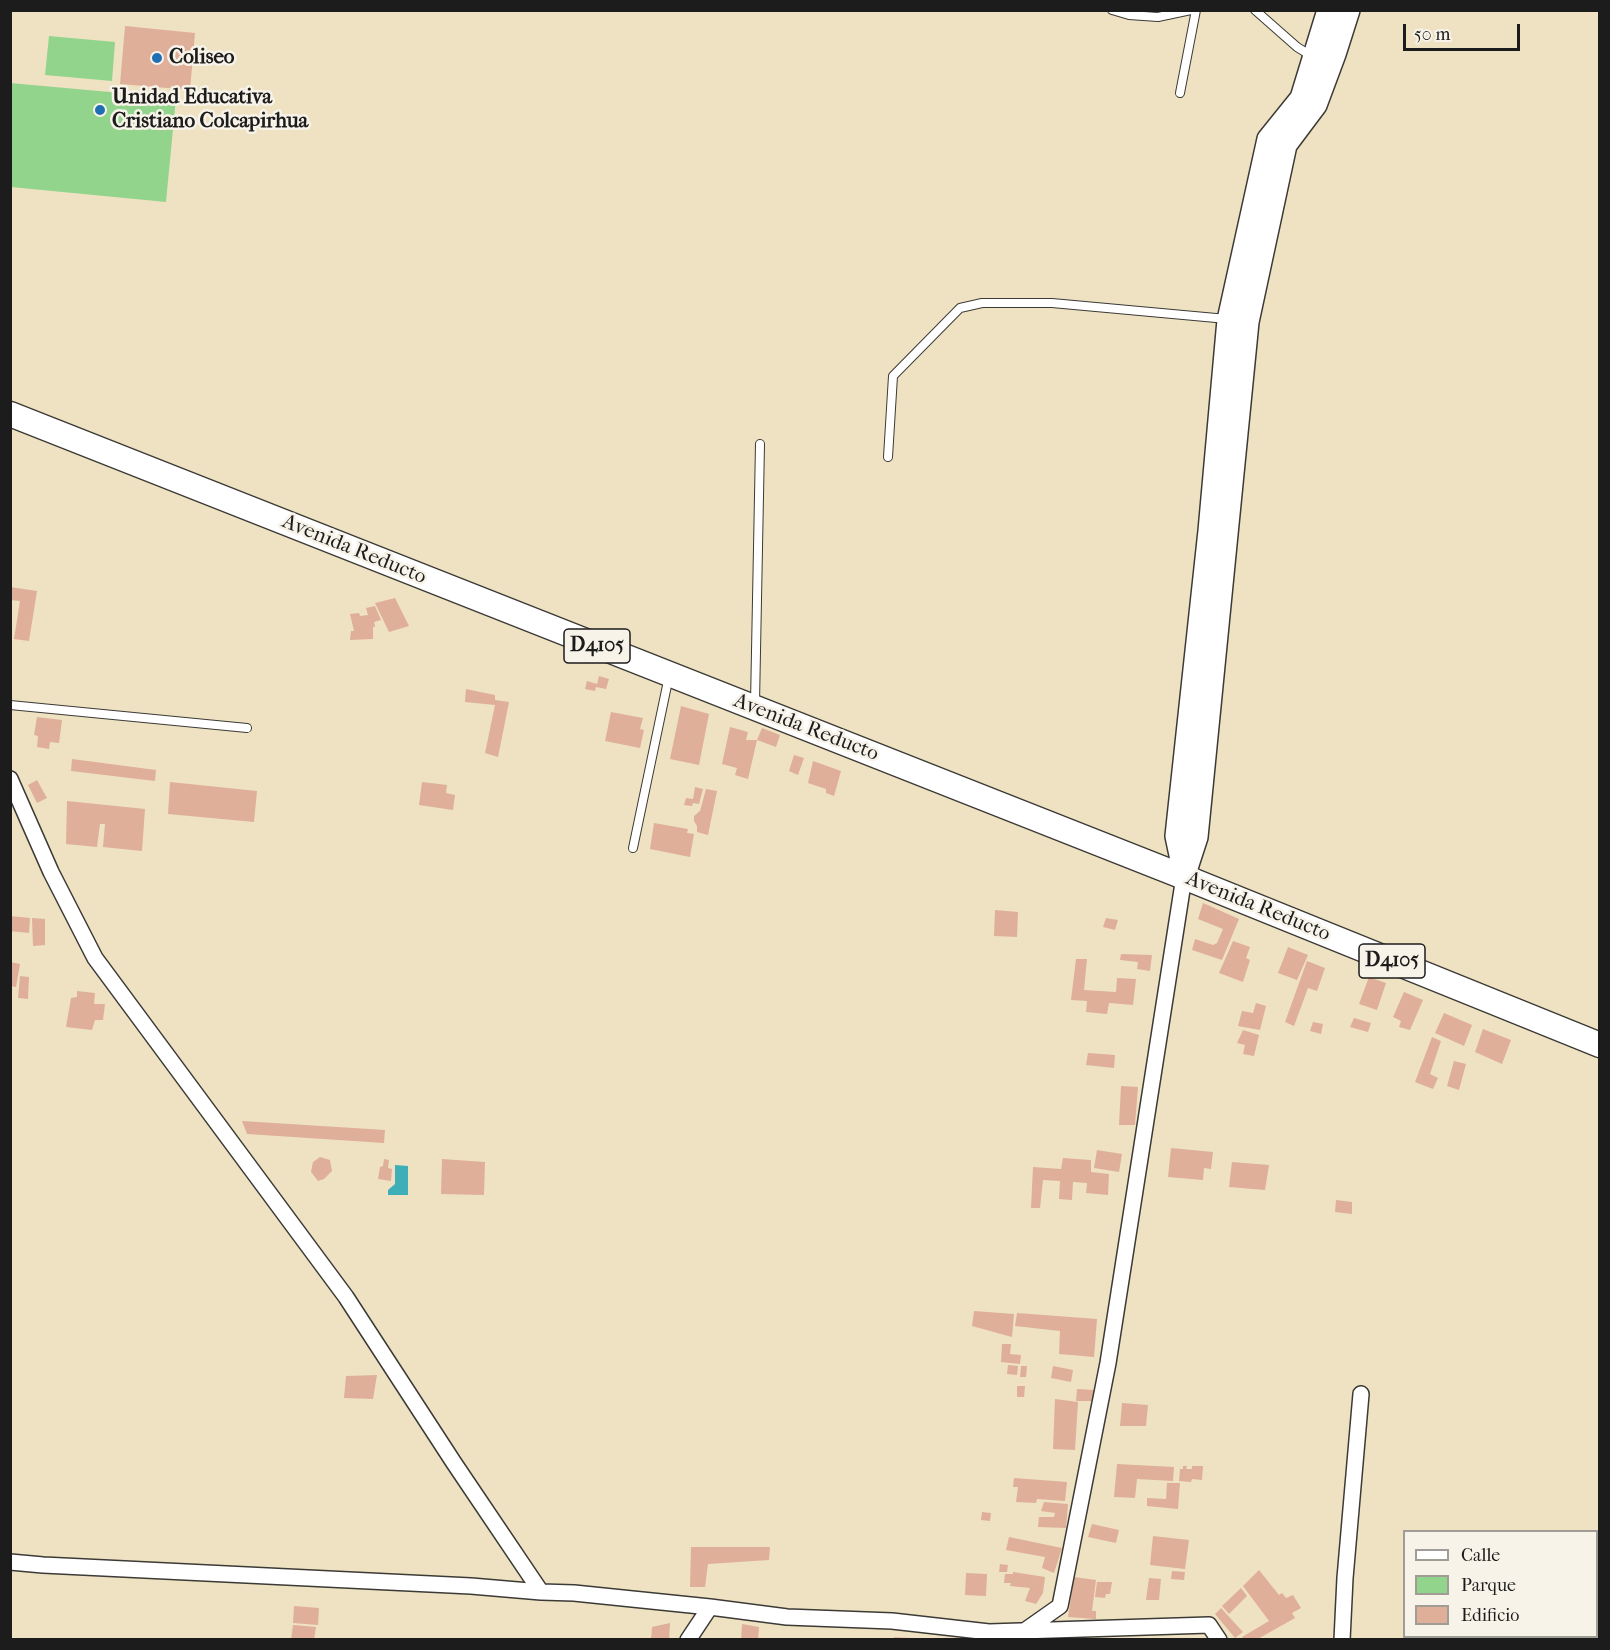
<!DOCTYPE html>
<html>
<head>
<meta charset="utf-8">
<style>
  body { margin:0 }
  #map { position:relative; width:1610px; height:1650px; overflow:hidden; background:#eee2c3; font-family:"IM FELL French Canon",serif }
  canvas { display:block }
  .frame { position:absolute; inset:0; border:12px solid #1c1c1c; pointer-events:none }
  .legend { position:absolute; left:1403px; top:1530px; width:195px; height:108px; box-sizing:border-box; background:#f7f3e8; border:2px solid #9f9d96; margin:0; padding:8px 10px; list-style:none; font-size:18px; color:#1c1c1c }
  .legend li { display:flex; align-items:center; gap:12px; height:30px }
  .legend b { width:30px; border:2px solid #9f9d96 }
  .scale { position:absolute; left:1403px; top:24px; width:117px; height:27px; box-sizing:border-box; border:3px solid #1c1c1c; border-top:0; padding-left:8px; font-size:18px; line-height:21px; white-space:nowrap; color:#1c1c1c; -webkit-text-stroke:4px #f7f3e8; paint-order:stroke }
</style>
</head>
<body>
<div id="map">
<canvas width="1610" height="1650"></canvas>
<div class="frame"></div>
<ul class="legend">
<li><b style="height:8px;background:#fff"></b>Calle</li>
<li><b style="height:16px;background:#93d48c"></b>Parque</li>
<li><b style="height:16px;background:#dfaf9a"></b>Edificio</li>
</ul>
<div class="scale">50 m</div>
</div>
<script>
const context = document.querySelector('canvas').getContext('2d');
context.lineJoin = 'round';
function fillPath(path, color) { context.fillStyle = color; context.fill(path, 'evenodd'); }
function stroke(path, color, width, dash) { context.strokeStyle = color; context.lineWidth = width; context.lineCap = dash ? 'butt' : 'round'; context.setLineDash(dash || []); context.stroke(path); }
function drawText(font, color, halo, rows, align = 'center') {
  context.font = font + ' "IM FELL French Canon",serif'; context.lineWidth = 5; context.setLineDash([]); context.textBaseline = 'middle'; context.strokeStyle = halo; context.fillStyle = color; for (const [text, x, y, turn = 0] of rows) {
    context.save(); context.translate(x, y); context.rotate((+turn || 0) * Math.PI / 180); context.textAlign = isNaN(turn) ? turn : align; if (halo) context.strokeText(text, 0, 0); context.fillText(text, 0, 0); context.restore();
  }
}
fillPath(new Path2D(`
  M49,36L115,42L112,81L45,75Z
  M10,83L176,98L166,202L11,187Z`), '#93d48c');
fillPath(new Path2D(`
  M395,1165L408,1166V1195H388V1190L395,1184Z`), '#3eaeb7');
fillPath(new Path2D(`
  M125,26L195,33L190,90L120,84Z
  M10,587L37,591L29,641L14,639L20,601L10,600Z
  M395,598L409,626L389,632L375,603Z
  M375,606L381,620L374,622L375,627H373V639L350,640L351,631H354L350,614L359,613L360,616L368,615L366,608Z
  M599,676L609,679L606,689L596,687L595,691L585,689L587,681L597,684Z
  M466,689L495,695V700L509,702L498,757L485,753L495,705L465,702Z
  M681,706L709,714L699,765L670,759Z
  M611,712L643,718L640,729L644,730L640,748L605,741Z
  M37,717L62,720L59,743L50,742L49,749L37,747L38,736L34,735Z
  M730,727L748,732L746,740H757L762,728L780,735L776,747L757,740L748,779L735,775L737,768L722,764Z
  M794,755L804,758L798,775L789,771Z
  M72,759L156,770L155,781L71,771Z
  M813,761L841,771L834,796L826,793V789L808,783Z
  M37,780L47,798L37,803L28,785Z
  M170,782L257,791L254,822L168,814Z
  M422,782L447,785L446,793L455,795L453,810L419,805Z
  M695,787L703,789L699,804L693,803L692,806L684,805L686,798L693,799Z
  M706,789L717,791L708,835L697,832V826L694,821V816L700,811Z
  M67,801L145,809L142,851L103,847L105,824H100L97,847L66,844Z
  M654,823L688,829L687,833L694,834L690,857L650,849Z
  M1203,903L1239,919L1222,960L1192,950L1195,939L1213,945L1217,943L1223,929L1198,919Z
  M995,910L1018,912L1017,937L994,936Z
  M10,916L30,918L29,933L10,931Z
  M32,918L45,919V945L33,946Z
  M1106,918L1118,920L1115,930L1103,927Z
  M1233,941L1250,947L1246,958L1250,960L1243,982L1219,973Z
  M1288,947L1308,955L1297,980L1278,973Z
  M1121,954L1152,955L1150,971L1137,969L1138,962L1120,960Z
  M1076,959H1087L1084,990L1116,992L1117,978L1136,979L1133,1005L1109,1003L1107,1014L1086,1012L1087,1001L1071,1000Z
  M1307,961L1325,968L1317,991L1308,988L1294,1026L1285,1022Z
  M10,962L20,964L16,987L10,986Z
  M20,976L29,977L28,999L18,998Z
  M1369,977L1386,983L1377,1010L1359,1004Z
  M77,991L95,993L94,1004H105L103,1020H95L92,1030L66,1027L71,998L77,997Z
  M1404,992L1423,1000L1410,1030L1399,1027L1401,1021L1393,1017Z
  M1256,1003L1266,1006L1260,1030L1238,1026L1242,1011L1253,1013Z
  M1444,1013L1472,1025L1464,1046L1435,1033Z
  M1354,1018L1371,1023L1368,1032L1350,1027Z
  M1313,1022L1323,1024L1321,1034L1310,1031Z
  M1483,1029L1511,1040L1502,1064L1475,1052Z
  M1243,1030L1259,1035L1254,1056L1243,1054L1245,1045L1237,1043Z
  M1432,1037L1441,1041L1430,1074L1438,1078L1433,1089L1415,1082Z
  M1088,1053L1115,1055L1114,1068L1086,1065Z
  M1454,1061L1466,1064L1459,1090L1447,1086Z
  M1121,1086L1138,1087L1135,1125H1119Z
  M242,1121L385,1130L384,1143L247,1134Z
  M1171,1148L1213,1152L1211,1169L1204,1168L1203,1180L1168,1177Z
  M1097,1150L1122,1154L1119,1172L1094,1168Z
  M320,1157L330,1160L332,1171L324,1179L318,1181L311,1172L313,1162Z
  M1063,1158L1091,1160V1172L1109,1174L1108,1195L1086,1193L1087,1183L1073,1182L1072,1200L1059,1199L1060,1181L1043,1180L1040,1208H1031L1033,1167L1061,1169Z
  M384,1159L389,1160L388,1168L392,1169L391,1181L378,1179L380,1167L383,1166Z
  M442,1159L485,1162L484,1195L441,1194Z
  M1232,1162L1269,1165L1265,1190L1229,1187Z
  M1336,1200L1352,1202V1214L1335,1212Z
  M974,1311L1014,1314L1012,1337L972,1326Z
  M1017,1313L1097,1319L1094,1357L1059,1354L1060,1331L1015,1326Z
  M1002,1344H1011L1010,1354L1021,1355L1020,1364L1001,1362Z
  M1008,1365L1018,1366L1017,1375L1007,1374Z
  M1021,1366H1027L1026,1377H1020Z
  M1053,1366L1073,1370L1071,1382L1051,1378Z
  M377,1375L373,1399L344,1398L346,1376Z
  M1017,1386H1025L1024,1397H1017Z
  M1077,1389L1095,1390L1094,1401H1076Z
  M1055,1399L1078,1402L1075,1450L1053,1449Z
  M1122,1403L1148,1405L1146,1426H1120Z
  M1117,1464L1174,1467L1173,1481L1137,1479L1135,1498L1114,1497Z
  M1183,1466H1187L1186,1469H1192V1466H1203L1202,1480L1192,1479L1191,1482L1179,1481L1180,1469H1183Z
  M1014,1478L1067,1482L1065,1501L1037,1499L1036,1503L1016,1502L1018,1487H1013Z
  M1167,1483H1180L1178,1509L1147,1506V1498L1166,1499Z
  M1044,1502L1068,1504L1066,1528L1038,1527L1039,1517H1054L1055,1513L1041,1511Z
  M982,1512L991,1513L990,1521L981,1520Z
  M1092,1524L1119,1530L1116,1543L1088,1537Z
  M1153,1536L1189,1540L1185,1569L1150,1565Z
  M1009,1537L1062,1548L1054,1573L1042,1568L1045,1557L1006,1550Z
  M691,1547H770L769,1560L708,1564L705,1587H690Z
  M1000,1564L1008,1565L1007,1572H999Z
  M1259,1570L1279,1595L1282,1593L1286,1598L1293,1595L1301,1608L1292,1613L1295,1618L1256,1640H1244L1242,1637L1269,1621L1243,1586Z
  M1172,1571L1185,1572L1184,1580L1171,1579Z
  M1013,1572L1045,1577L1043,1593L1036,1604L1025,1601L1030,1588L1010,1586L1011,1583H1004L1005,1574H1013Z
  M966,1573L987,1574L986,1596L965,1595Z
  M1074,1577L1096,1580L1092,1611H1096V1619L1068,1617Z
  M1149,1578L1161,1579L1159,1600H1146Z
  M1097,1582H1112L1110,1594H1106L1105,1598L1095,1597Z
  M1241,1588L1247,1596L1229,1614L1222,1606Z
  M294,1606L319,1608L318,1625L293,1623Z
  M1221,1608L1243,1632L1235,1638L1215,1614Z
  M670,1623L669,1640H651L652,1627Z
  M742,1624L759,1627L758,1640H741Z
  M293,1625L316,1627L314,1640H291Z
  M894,1637L911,1638V1640H894Z`), '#dfaf9a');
const lane = new Path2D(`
  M1112,10L1129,15L1158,17L1191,10
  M1255,10L1297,47L1313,57
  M1180,93L1196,10
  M888,457L893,376L960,308L982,303H1052L1227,319
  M755,703L760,444
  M10,705L247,728
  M633,848L669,676`);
const street = new Path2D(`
  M10,779L51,872L95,958L346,1297L454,1463L541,1592L574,1593L710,1607L787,1617L892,1621L989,1632L1209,1625L1219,1640
  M10,1562L43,1565L471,1586L541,1592
  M1596,1629L1600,1630
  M1023,1632L1060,1606L1108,1363L1184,877
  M688,1640L710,1607
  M1342,1640L1345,1578L1361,1394
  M1491,1640L1492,1636`);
const secondary = new Path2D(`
  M1184,874L1176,836L1209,531L1228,320L1268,139L1301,98L1328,10
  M1184,877L1197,837L1248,322L1286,145L1316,105L1335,54L1349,10`);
const primary = new Path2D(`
  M10,414L1184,877L1600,1045`);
stroke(lane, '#3c3a35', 10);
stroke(street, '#3c3a35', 18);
stroke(secondary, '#3c3a35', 24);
stroke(primary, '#3c3a35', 27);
stroke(lane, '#fff', 8);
stroke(street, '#fff', 15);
stroke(secondary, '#fff', 21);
stroke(primary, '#fff', 24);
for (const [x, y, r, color] of [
  [157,58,6,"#1f6fb2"],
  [100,110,6,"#1f6fb2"]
]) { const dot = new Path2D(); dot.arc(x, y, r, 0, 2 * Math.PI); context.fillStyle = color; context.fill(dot); stroke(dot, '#f7f3e8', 2); }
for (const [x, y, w] of [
  [597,646,66],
  [1392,961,66]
]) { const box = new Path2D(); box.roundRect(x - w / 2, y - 17, w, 34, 4.5); context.fillStyle = '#f7f3e8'; context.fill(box); stroke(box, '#1c1c1c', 1.5); }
drawText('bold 20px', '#1c1c1c', null, [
  ["D4105",597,646],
  ["D4105",1392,961]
]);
drawText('bold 21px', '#1c1c1c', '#f7f3e8', [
  ["Coliseo",169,58],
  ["Unidad Educativa",112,98],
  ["Cristiano Colcapirhua",112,122]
], 'left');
drawText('21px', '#1c1c1c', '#f7f3e8', [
  ["Avenida Reducto",354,550,22],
  ["Avenida Reducto",806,728,21],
  ["Avenida Reducto",1258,907,22]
]);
</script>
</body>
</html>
